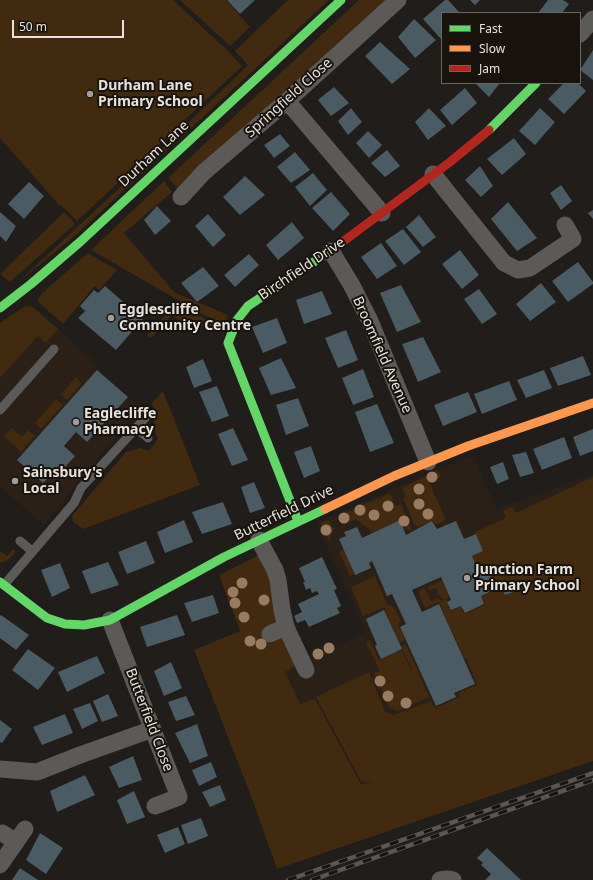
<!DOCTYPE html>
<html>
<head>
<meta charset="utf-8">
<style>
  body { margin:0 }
  #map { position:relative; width:593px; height:880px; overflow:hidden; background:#201d1a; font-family:"Noto Sans",sans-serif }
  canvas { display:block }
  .legend { position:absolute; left:441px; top:12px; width:140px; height:72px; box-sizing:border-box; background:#19130e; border:1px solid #6b6661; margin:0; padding:5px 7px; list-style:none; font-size:12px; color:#e7e2de }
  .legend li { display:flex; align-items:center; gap:8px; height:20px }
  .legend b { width:20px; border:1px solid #6b6661 }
  .scale { position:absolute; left:12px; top:20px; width:112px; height:18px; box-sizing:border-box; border:2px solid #e7e2de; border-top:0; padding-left:5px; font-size:12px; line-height:14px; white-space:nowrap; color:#e7e2de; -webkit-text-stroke:3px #19130e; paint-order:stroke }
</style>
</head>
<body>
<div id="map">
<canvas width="593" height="880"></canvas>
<ul class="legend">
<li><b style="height:5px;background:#63d668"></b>Fast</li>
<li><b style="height:5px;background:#ff974d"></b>Slow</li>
<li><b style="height:5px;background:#b3261e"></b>Jam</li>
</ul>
<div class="scale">50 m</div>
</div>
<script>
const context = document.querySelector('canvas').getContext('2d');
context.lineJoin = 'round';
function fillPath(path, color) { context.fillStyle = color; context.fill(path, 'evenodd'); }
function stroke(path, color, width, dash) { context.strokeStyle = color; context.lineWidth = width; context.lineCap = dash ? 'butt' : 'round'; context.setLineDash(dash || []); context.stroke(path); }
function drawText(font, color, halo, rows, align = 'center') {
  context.font = font + ' "Noto Sans",sans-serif'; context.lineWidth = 4; context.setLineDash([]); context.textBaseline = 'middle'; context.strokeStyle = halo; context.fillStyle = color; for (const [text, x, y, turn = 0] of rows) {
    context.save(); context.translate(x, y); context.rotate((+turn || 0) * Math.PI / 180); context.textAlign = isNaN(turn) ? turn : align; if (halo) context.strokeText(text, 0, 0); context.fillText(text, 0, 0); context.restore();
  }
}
fillPath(new Path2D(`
  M58,329L91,358L97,370L128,397L141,406L44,525L0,487V376L38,336L46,343Z
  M473,456L497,509L593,474V734L373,785L361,784L315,699L300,705L285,672L366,632L316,523L429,473Z`), '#2a2017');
fillPath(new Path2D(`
  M0,0H173L227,50L242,66L77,221L61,205L60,206L0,138Z
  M180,0H226L250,27L230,46Z
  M288,0H329L76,235L17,283L157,153L248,65L235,51Z
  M359,0H391L178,189L168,178Z
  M164,181L172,192L124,233L174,292L228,315L225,324L204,315L91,250Z
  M64,212L75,224L10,282L0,274Z
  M88,253L117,270L99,290L95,286L63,324L37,301L42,293Z
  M175,304L223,328L222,330L183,323L172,315L151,338L147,335Z
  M29,306L33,307L58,329L46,343L38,336L0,378V323L24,307Z
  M76,377L82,383L67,400L61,394Z
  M163,391L200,485L83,529L73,522L72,516L126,452L141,448L149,451L158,439L153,426L157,412L151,404Z
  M56,399L63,405L41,429L35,423Z
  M12,428L22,437L28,430L35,436L21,452L4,436Z
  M438,470L441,477L429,482L446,520L436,525L433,521L418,527L417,526H415L403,498L406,496L402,488Z
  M593,477V761L277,869L251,796L194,650L240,631L219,575L259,555L266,565L278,623L264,629L269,644L285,637L298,665L285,672L300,704L315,699L361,784L372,783L361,781L316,697L369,672L385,712L394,715L431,701L435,708L460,697L458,693L477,685L466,658H464L439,602L425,608L418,591L424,588L430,597L429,599L432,601L437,598L442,601L446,599L451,611L461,606L464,614L485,605L481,596L496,590L489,573L486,574L483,567L478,569L472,556L483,551L475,532L506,518L503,511L513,507L516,513Z
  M390,493L396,506L401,504L412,530L408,531L402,519L371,533L370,530L356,519L350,522L348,519L341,522L338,516Z
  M329,520L332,527L335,528L329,539L331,542L330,543L321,523Z
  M13,549L16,552L8,560L0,563V551L7,556Z
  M344,550L354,574L350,576L339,552Z
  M375,576L387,604L394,607L401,622L398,624L405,640L399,643L385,612L386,611L384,607L363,616L351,587Z
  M442,581L449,597L444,600L439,595L437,592L438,590L434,588L430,591L427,587Z
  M370,640L379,660L402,650L411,670L388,680L412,670L401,646L406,644L429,697L397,711L389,707L374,673L380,671L366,642Z`), '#412a10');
fillPath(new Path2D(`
  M227,0H255L240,14Z
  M445,0H448L460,13H442V40L423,19Z
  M470,0H480L475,5Z
  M548,0H563L569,4L562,13H538Z
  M414,19L436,40L415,58L398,37Z
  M380,42L410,69L392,84L365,56Z
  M593,50V80L580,70Z
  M475,83H500L489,97Z
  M564,83H578L586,91L564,114L548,99Z
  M334,87L349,103L331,116L318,100Z
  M465,88L477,103L452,125L440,110Z
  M351,108L362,122L348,135L338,121Z
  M429,108L446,126L428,140L415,122Z
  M540,108L555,122L535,145L519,131Z
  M368,131L382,145L369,158L356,143Z
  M280,134L290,146L274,158L264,145Z
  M514,138L526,154L502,175L487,159Z
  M387,150L400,166L385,177L371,163Z
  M295,152L310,170L291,183L277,167Z
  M480,166L493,186L481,197L465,180Z
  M313,173L327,190L310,206L295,187Z
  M245,176L265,195L240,215L223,197Z
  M29,182L44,196L24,219L8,204Z
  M561,185L572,201L561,210L550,193Z
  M331,192L350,214L333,231L312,208Z
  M508,202L537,238L517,251L491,219Z
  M157,206L171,221L155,235L144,220Z
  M593,210V219L588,213Z
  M0,212L16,226L6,242L0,236Z
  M208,214L226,235L213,247L195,226Z
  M419,215L436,237L423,247L406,227Z
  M292,222L304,238L278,260L266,245Z
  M403,229L421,252L404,265L385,241Z
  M381,243L397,266L377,279L361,257Z
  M460,250L479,275L462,289L442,264Z
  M249,254L259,265L235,287L224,275Z
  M578,262L593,282V284L568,302L552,281Z
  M203,267L219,286L197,302L181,283Z
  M541,283L556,302L530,321L516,304Z
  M401,285L421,322L397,332L380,293Z
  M105,286L143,319L116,350L78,318L85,311L80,306L94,290L98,293Z
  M479,289L497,314L482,324L464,299Z
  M322,291L332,314L304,324L296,300Z
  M277,318L287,343L263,353L252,327Z
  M346,330L358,360L338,368L325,338Z
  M423,337L441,372L418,382L402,344Z
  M583,356L591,375L558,386L550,368Z
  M281,358L296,388L271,395L259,368Z
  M203,359L212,381L194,388L186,367Z
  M363,369L374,397L353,405L342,378Z
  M97,370L128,397L87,442L76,432L64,446L75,456L57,476L53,473L43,483L17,460Z
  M544,370L552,388L526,398L517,380Z
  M509,381L517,400L482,414L474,394Z
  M217,386L229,416L212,422L199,392Z
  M468,392L477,412L443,426L434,405Z
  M298,398L309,426L286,435L276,405Z
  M377,404L394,443L370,452L355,412Z
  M233,428L248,460L232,466L218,434Z
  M593,429V451L580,456L573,437Z
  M564,437L572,458L542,470L533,449Z
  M311,446L320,471L304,478L294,452Z
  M526,452L534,473L520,477L512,455Z
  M503,462L509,479L497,484L490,467Z
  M254,482L265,508L250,513L241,487Z
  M223,502L232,524L202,534L192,512Z
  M184,520L193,542L165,553L157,532Z
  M400,520L406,535L432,521L437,529L456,521L464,539L476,534L483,551L472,556L478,570L483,567L486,575L489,573L496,589L481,596L484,604L465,613L461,606L451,610L447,602L451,600L441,577L412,590L422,612L439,604L475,684L454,693L456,697L436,706L400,627L406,624L392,594L387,596L372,561L369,563L371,568L355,575L339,539L346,536L344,532L357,527L362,538Z
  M146,541L155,563L127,574L118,552Z
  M322,557L337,589L334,590L341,606L337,608L340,613L309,627L305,620L297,623L294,616L302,612L298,604L319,594L317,591L312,593L310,588L306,590L303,582H305L299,568Z
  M108,562L119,585L91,594L82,571Z
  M60,563L70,588L52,597L41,570Z
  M510,586L513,592L505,595L503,590Z
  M213,595L219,613L192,622L184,603Z
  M384,610L402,649L381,659L375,646L377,645L366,619Z
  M1,615L29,635L16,650L0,638V616Z
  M177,615L185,635L147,647L140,627Z
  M28,649L55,668L38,690L12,670Z
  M97,656L105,673L67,692L58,672Z
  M171,662L182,688L164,696L154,671Z
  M108,694L118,716L102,722L93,701Z
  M186,696L195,715L176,721L168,702Z
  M90,703L98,721L82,729L73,709Z
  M65,714L73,733L42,745L33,727Z
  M0,720L12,729L2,743L0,742Z
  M197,724L208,756L190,763L175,733Z
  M133,756L142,780L119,788L109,767Z
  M211,762L217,777L199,786L192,770Z
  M85,775L95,795L57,812L50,791Z
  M220,785L226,800L210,807L202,792Z
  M134,791L145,817L127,824L117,800Z
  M201,818L208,836L188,844L181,825Z
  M178,827L185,844L165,853L157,835Z
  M40,833L63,848L46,874L26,860Z
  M487,848L521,880H485L491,874L481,865L483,863L477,858Z
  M20,868L38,880H12Z`), '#4b5b63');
stroke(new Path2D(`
  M0,410L54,349
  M137,429L148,438
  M20,541L32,551
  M4,585L74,503L81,488L148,415`), '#5c5a59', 9);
stroke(new Path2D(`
  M580,34L593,19
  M287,101L382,213
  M433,174L504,263L518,270L530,268L573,239L565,225
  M181,197L204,172L287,101L398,0
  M331,251L351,284L370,321L428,462
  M259,540L275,570L278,580L282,610L286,627L306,670
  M110,620L179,797L155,806
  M270,634L286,627
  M0,769L37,772L80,755L153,729
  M16,842L25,829
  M0,865L16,842L2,833
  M440,880L447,879L453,880`), '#5c5a59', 17);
stroke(new Path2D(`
  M489,130L536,83
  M0,308L31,284L80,242L341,0
  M298,521L228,343L237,320L248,306L333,249
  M0,582L47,618L65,624L84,625L110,620L224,557L325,509`), '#63d668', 9);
stroke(new Path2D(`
  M325,509L394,476L468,446L593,403`), '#ff974d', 9);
stroke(new Path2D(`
  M333,249L450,162L489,130`), '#b3261e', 9);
const rail = new Path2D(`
  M288,880L593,773
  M312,880L593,780`);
stroke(rail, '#585756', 4.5);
stroke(rail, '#19130e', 3, [9]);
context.fillStyle = '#997c60';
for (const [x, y] of [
  [432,477],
  [419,489],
  [419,504],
  [388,506],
  [360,510],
  [428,514],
  [374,515],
  [344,518],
  [404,521],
  [326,530],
  [242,583],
  [233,592],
  [264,600],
  [235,603],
  [244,617],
  [250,641],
  [261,644],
  [329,648],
  [318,654],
  [380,681],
  [388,696],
  [406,703]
]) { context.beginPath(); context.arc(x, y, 5.5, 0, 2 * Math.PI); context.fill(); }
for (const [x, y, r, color] of [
  [90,94,4,"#a19d99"],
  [111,318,4,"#a19d99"],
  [76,422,4,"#a19d99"],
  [15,481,4,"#a19d99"],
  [467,578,4,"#a19d99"]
]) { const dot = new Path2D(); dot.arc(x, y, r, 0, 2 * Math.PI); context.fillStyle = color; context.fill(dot); stroke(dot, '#19130e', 1.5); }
drawText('bold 14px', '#e7e2de', '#19130e', [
  ["Durham Lane",98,86],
  ["Primary School",98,102],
  ["Egglescliffe",119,310],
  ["Community Centre",119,326],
  ["Eaglecliffe",84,414],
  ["Pharmacy",84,430],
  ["Sainsbury's",23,473],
  ["Local",23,489],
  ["Junction Farm",475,570],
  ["Primary School",475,586]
], 'left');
drawText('14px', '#e7e2de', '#19130e', [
  ["Springfield Close",289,98,-42],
  ["Durham Lane",154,154,-43],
  ["Birchfield Drive",302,269,-34],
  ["Broomfield Avenue",382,355,66],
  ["Butterfield Drive",284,513,-26],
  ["Butterfield Close",149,720,69]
]);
</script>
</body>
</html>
